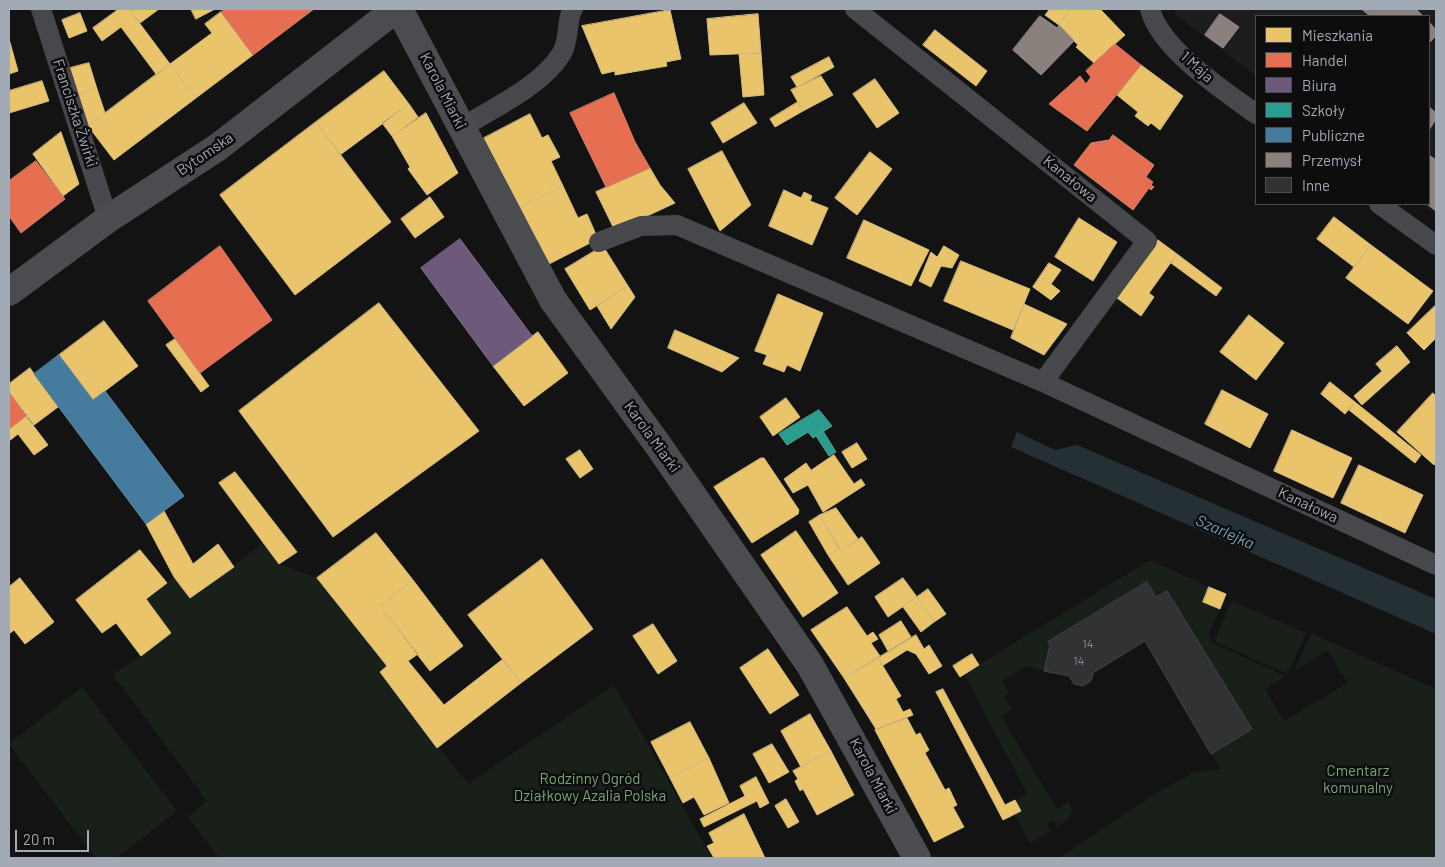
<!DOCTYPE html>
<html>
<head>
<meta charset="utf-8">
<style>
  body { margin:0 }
  #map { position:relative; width:1445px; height:867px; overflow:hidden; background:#131313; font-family:Barlow,sans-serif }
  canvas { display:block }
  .frame { position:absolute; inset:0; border:10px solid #a2aab6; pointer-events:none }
  .legend { position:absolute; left:1255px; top:15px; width:175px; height:190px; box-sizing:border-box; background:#0d0d0e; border:1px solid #494c51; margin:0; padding:6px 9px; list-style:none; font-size:15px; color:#a2aab6 }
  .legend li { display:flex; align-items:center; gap:10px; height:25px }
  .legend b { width:25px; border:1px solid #494c51 }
  .scale { position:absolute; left:15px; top:830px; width:74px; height:22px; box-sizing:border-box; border:2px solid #a2aab6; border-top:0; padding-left:6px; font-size:15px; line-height:18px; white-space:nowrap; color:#a2aab6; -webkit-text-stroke:4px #0d0d0e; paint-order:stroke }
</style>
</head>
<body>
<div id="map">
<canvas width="1445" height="867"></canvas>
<div class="frame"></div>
<ul class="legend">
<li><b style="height:14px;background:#e9c46a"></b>Mieszkania</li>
<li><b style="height:14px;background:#e76f51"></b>Handel</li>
<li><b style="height:14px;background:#6d597a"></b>Biura</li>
<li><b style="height:14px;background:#2a9d8f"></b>Szkoły</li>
<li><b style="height:14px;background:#457b9d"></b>Publiczne</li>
<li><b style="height:14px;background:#8a817c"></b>Przemysł</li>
<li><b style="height:14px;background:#313234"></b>Inne</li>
</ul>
<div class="scale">20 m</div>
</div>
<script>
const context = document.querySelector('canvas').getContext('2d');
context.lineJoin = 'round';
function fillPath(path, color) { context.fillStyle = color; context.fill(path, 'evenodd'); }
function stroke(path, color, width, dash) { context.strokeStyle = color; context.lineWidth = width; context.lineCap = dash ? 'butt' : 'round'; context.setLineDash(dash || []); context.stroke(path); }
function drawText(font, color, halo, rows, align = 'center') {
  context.font = font + ' Barlow,sans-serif'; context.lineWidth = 5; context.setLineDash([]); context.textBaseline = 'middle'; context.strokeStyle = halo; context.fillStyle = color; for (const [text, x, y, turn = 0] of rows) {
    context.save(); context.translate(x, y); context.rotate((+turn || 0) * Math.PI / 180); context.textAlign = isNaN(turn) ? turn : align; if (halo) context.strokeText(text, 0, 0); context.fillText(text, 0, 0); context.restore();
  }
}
fillPath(new Path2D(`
  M1175,9H1436V214L1422,204H1429V16H1256V76L1176,15Z`), '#1d1d1f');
fillPath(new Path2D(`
  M263,543L279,564L317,578L387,666L380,672L468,784L614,685L712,858H219L188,817L207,801L113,675L171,633L146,599L174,577L191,598Z
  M1150,560L1209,587L1203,602L1220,609L1208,635L1213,644L1286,676L1265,689L1284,721L1348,683L1328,651L1295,670L1311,633L1436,689V858H1059L1155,794L1193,773L1221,769L1211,754L1251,729L1167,591L1156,597L1147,582L1049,642L1050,645L1044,671L1027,666L1002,681L1009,693L1004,697L1012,709L1001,716L1057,809L1069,802L1072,811L1070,817L1058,827L1053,821L1047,824L1051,831L1030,843L1014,814L1021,810L1015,800L1027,793L964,674Z
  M1232,601L1306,633L1288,674L1214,641Z
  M82,687L177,811L116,858H96L9,744Z`), '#192019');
fillPath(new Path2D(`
  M1017,432L1055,450L1077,445L1436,599V634L1011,447Z`), '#253035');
const homes = new Path2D(`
  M119,9H129L170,64L156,74L121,27L102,41L93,28Z
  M129,9H159L140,23Z
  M191,9H215L196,19Z
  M1047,9H1071L1059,25L1045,15L1049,10Z
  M1071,9H1100L1125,35L1094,63L1076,47L1078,45L1059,25Z
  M670,10L681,59L666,62L667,66L615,75V71L602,74L582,26Z
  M221,12L253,55L196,98L170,64L212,33L205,24Z
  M80,13L87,31L69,38L62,20Z
  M758,14L761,53L710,55L707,19Z
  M935,30L987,71L976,86L923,45Z
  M9,39L18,71L9,74Z
  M761,53L764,95L743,97L739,54Z
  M829,57L834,67L797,87L791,77Z
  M89,63L97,89L78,95L70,68Z
  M170,64L196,98L114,160L88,126Z
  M1141,65L1183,96L1160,130L1151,123L1148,126L1135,116L1138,112L1117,95Z
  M384,71L409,104L340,155L316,122Z
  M821,76L833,95L803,111L791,90Z
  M875,79L899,113L877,128L853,94Z
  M42,81L49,101L9,113V91Z
  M97,89L105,113L88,126L78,95Z
  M798,102L803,111L775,127L770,119Z
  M744,103L757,123L723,143L711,123Z
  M409,104L418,117L392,136L382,123Z
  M426,113L458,173L427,195L408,169L410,167L392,136Z
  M530,114L542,138L548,135L560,157L551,161L563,186L520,207L484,138Z
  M316,122L391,222L295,295L220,195Z
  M61,132L79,184L63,196L33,154Z
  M722,151L751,205L720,231L688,169Z
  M870,152L892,169L857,215L835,198Z
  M650,168L660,185L675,203L615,231L596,192Z
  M563,186L578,218L587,214L598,239L549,264L520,207Z
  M784,190L801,198L804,192L812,196L810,201L828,208L812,245L769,226Z
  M430,197L444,217L415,238L401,219Z
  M1334,217L1371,245L1354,267L1317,239Z
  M1079,218L1117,242L1093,281L1055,257Z
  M864,220L929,250L911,286L847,258Z
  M1158,240L1177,254L1149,293L1154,297L1141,316L1117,298Z
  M1371,245L1433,291L1408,324L1346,278Z
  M603,246L628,286L590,310L565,269Z
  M944,246L959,255L952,268L941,266L931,287L919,281L931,252L937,257Z
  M1177,254L1222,288L1216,296L1171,263Z
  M961,261L1030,289L1013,330L944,301Z
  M1049,263L1061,270L1051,284L1060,291L1051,300L1033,287Z
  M628,286L635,297L611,329L597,306Z
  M778,294L823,313L800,371L787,365L784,372L763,364L767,355L755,351Z
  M379,303L479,431L333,537L239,411Z
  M1024,304L1067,324L1044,355L1011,338Z
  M1436,305V338L1424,350L1407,333Z
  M1249,315L1284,343L1256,380L1220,352Z
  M104,321L138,366L93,400L59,355Z
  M675,330L739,358L722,372L668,348Z
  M538,332L568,373L524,406L493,366Z
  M175,339L209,386L201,392L166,345Z
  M1397,346L1410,362L1362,405L1354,396L1382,371L1376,364Z
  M30,368L58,407L34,425L9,392V384Z
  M1330,382L1355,402L1345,414L1321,394Z
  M1222,390L1268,414L1250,448L1205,424Z
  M1433,393L1436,396V462L1434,465L1397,432Z
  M786,398L800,417L773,436L760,417Z
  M1355,402L1421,455L1415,463L1349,410Z
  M26,416L48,445L34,455L18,434L9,441V429Z
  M1292,430L1352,458L1333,498L1274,471Z
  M857,443L867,459L852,468L842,452Z
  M580,450L593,469L580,478L566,459Z
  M834,455L854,484L861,479L865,485L823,512L808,485L793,493L784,479L806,463L811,470Z
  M761,458H764L799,510L798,514L752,543L714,487Z
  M1359,465L1423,495L1405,533L1341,503Z
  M235,472L297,552L279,564L219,483Z
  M836,508L858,539L841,551L820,515Z
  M164,511L193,564L218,544L234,567L190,598L174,577L146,524Z
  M820,515L839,549L828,555L809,522Z
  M796,531L838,593L803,617L761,555Z
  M376,533L413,580L380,606L418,654L408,661L444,705L503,659L521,683L437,748L380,672L387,666L317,578Z
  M862,537L880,563L848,585L828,555L839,549L841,551Z
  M140,550L167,583L146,599L171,633L141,656L116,623L102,633L76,600Z
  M542,559L593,629L521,683L468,615Z
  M20,578L54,622L25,644L14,630L9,634V587Z
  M903,578L917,597L888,617L875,597Z
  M413,580L463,646L430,671L380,606Z
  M1209,587L1226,594L1220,609L1203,602Z
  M928,589L946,614L934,622L917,597Z
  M917,597L934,622L921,632L903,607Z
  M847,607L867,636L873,632L878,639L871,643L880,656L844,678L811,630Z
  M901,621L911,637L888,651L879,635Z
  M653,624L677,661L658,674L633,636Z
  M916,635L924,649L929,645L942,666L929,674L916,654L907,650L882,666L878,658Z
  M768,649L799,695L770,714L740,668Z
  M972,654L979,665L960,677L953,666Z
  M878,658L901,696L896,699L903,712L910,709L913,715L876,729L844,678Z
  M943,689L1005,805L1015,800L1021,811L1003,820L936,692Z
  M810,714L831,751L801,767L781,731Z
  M907,718L916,735L920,733L929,750L925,753L945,790L949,788L957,805L953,807L964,827L934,842L875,730Z
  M690,722L709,758L670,778L651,742Z
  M772,744L789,772L769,783L753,754Z
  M831,751L854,795L817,815L803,789L800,791L795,781L798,779L793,771Z
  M709,758L729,803L704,815L694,797L683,803L670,778Z
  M756,777L769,803L760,808L757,801L704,827L700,819L745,796L740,786Z
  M786,799L799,822L788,828L775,806Z
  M744,814L765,858H714L707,846L714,843L709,833Z`);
fillPath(homes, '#e9c46a');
stroke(homes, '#d4bc81', 1);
const shops = new Path2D(`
  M226,9H239L240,11L243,9H314L253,55L221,12Z
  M1115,44L1141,65L1087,131L1049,104L1080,76L1086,84L1091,77L1086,71Z
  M614,93L635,142L650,168L606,187L570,113Z
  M1113,135L1154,165L1146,177L1153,182L1151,185L1154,187L1151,190L1149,188L1133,210L1074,165L1091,143L1109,140Z
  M36,161L65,199L21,233L9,216V181Z
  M220,246L272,320L200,373L148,301Z
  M9,392L26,416L9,429Z`);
fillPath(shops, '#e76f51');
stroke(shops, '#d2816f', 1);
const offices = new Path2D(`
  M460,239L532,336L493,366L421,268Z`);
fillPath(offices, '#6d597a');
stroke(offices, '#7d718c', 1);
const schools = new Path2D(`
  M819,410L832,426L813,438L808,432L787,445L779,434Z
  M823,431L836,452L829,456L816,436Z`);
fillPath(schools, '#2a9d8f');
stroke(schools, '#4ea19b', 1);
const public = new Path2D(`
  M59,355L93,400L105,391L184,496L146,524L34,374Z`);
fillPath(public, '#457b9d');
stroke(public, '#6189a4', 1);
const industry = new Path2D(`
  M1362,9H1416L1423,16H1370Z
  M1220,14L1239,27L1223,48L1205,35Z
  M1040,16L1057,28L1059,25L1074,41L1041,75L1013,50Z
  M1429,22L1436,30V36L1429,43Z
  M1429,107L1436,113V119L1429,130Z
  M1429,155L1436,160V211L1427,204H1429Z`);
fillPath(industry, '#8a817c');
stroke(industry, '#918d8d', 1);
const building = new Path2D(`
  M1147,582L1156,597L1167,591L1252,729L1211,754L1145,641L1093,673L1091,681L1083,686L1074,684L1069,676L1044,671L1050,645L1048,642Z`);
fillPath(building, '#313234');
stroke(building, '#414347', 1);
stroke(new Path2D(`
  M41,9L108,219
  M855,9L1147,241L1043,382
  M1150,9C1160,49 1223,90 1256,114
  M461,128C493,108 542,86 562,53C570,39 566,19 573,9
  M1379,204L1436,245
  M599,242L641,226L677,225L1043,382L1436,565`), '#46484c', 20);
stroke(new Path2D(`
  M399,9L553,300L658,445L810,665L917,858
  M9,292L108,219L218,147L396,9`), '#4a4c50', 28);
drawText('12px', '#868c96', null, [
  ["14",1088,644],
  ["14",1079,661]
]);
drawText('15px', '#a2aab6', '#0d0d0e', [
  ["1 Maja",1197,67,42],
  ["Karola Miarki",443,91,63],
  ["Franciszka Żwirki",75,113,72],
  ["Bytomska",205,154,-34],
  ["Kanałowa",1070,179,39],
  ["Karola Miarki",652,437,54],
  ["Kanałowa",1308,505,25],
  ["Karola Miarki",873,776,62]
]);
drawText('15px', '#79a376', '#0d0d0e', [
  ["Cmentarz",1358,771],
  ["komunalny",1358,788],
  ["Rodzinny Ogród",590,779],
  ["Działkowy Azalia Polska",590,796]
]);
drawText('italic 16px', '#759eb5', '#0d0d0e', [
  ["Szarlejka",1225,532,24]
]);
</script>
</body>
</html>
